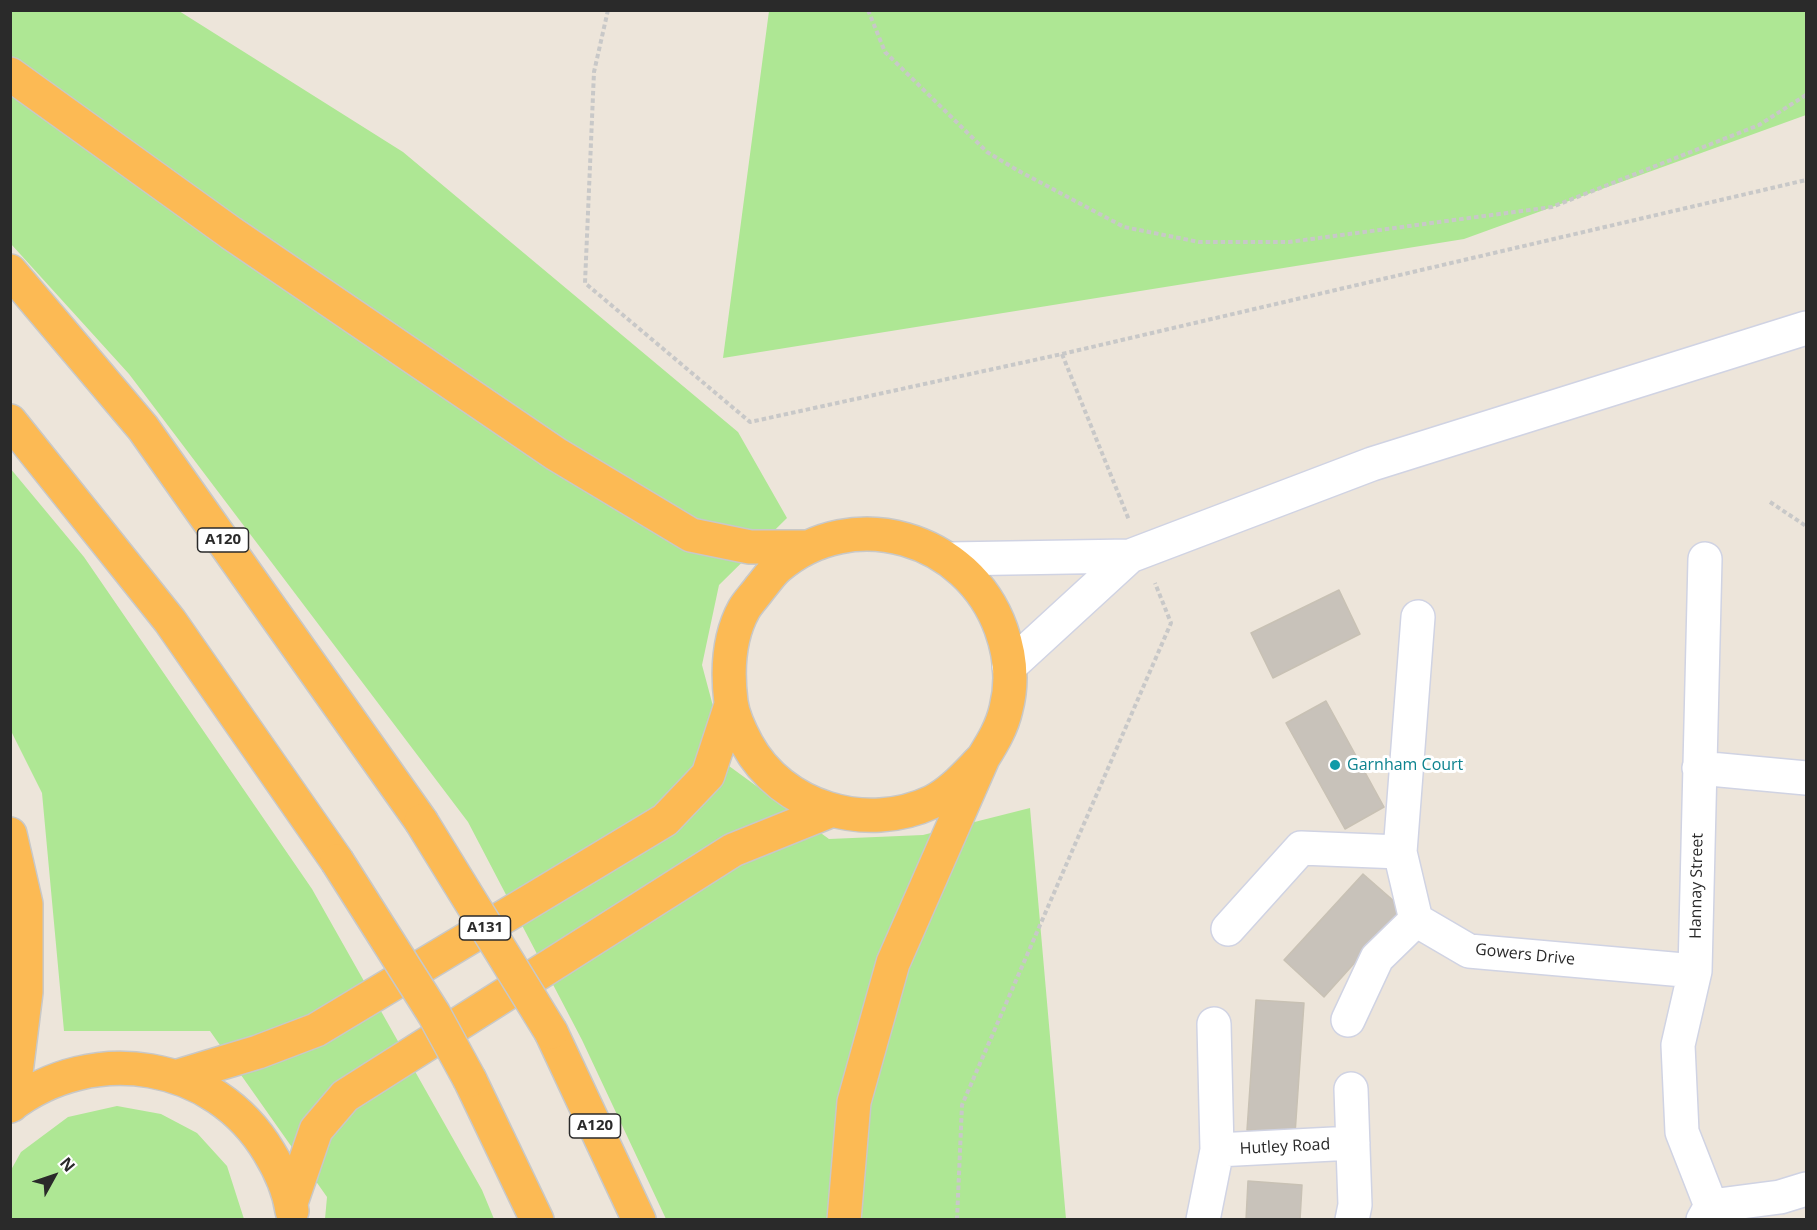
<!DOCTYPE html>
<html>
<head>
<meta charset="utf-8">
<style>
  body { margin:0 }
  #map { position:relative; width:1817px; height:1230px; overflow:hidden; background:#ede5da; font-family:"Open Sans",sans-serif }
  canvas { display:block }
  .frame { position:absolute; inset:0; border:12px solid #2a2a2a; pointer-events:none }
  .north { position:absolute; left:24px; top:1146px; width:60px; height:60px; -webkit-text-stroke:4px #fff; paint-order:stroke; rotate:50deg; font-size:16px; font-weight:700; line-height:24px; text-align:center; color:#2a2a2a }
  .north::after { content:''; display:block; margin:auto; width:21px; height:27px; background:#2a2a2a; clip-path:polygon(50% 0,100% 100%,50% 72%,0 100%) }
</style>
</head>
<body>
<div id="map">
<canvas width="1817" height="1230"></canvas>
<div class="frame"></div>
<div class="north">N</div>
</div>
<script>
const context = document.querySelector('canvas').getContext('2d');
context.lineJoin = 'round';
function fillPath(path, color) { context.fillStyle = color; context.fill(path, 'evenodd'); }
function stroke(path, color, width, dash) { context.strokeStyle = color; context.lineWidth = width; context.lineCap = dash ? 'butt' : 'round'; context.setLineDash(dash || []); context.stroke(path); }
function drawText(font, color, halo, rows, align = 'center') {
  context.font = font + ' "Open Sans",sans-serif'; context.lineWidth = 6; context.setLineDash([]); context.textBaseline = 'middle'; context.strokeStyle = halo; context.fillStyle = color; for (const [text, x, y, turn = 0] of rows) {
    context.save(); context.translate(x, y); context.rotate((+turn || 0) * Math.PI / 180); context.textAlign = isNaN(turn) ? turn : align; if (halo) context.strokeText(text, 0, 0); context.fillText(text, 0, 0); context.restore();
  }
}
fillPath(new Path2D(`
  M10,11H179L403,152L738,432L787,518L719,585L702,665L729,766L829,839L923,835L1030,808L1066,1219H666L582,1040L468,822L129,374L11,244Z
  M769,11H1806V115L1464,239L723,358Z
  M10,468L84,557L312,889L482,1190L494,1219H325L327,1197L210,1031H64L42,793L11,731Z
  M117,1106L161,1114L197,1133L227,1166L244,1219H11V1170L21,1152L68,1117Z`), '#aee794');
const building = new Path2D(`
  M1339,590L1360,634L1273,678L1251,633Z
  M1326,701L1384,807L1345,829L1286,723Z
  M1363,874L1403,909L1324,997L1284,960Z
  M1256,1000L1304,1003L1295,1134L1247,1130Z
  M1248,1181L1302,1185L1300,1220H1246Z`);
fillPath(building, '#c8c2ba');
stroke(building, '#c8c1b4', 1.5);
const minor = new Path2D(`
  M1705,559L1695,971L1678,1045L1682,1132L1711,1206
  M1418,617L1400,852L1416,920L1469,951L1695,971
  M1699,768L1806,778
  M1228,929L1301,848L1400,852
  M1348,1020L1377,958L1416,920
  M1351,1089L1355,1205L1352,1220
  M1217,1150L1353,1143
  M1203,1220L1217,1150L1214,1024
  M1703,1220L1711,1206L1780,1197L1806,1189`);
const secondary = new Path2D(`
  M949,559L1130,556
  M1009,667L1130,556L1372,464L1806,328`);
const trunk = new Path2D(`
  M10,74L231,233L556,454L691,535L750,547H809
  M10,271L143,428L421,821
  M10,421L170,621L337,861
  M10,834L26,904V992L12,1105
  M551,1032L639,1220
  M175,1077L258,1052L316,1030L665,820L708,775L731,705
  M470,1080L537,1220
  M10,1106C93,1042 215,1061 269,1152C280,1170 289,1190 292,1211
  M291,1203L316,1130L345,1096L733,850L830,811
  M844,1220L854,1102L893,963L983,758C993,742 1002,727 1006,709C1013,682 1010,654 1001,629C968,537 853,503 778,567C771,573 766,581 760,588C755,595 748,602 744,609C728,638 727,670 731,702C733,717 740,731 747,744C782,808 866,833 932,802C952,792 967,774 983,758`);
stroke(minor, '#d0d3e3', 36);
stroke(secondary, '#d0d3e3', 36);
stroke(trunk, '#c8c8c8', 36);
stroke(new Path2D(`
  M608,10L594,72L585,283L750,422L1062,354L1806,180
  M868,10L885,52L987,152L1017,170L1124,227L1199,242H1289L1552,207L1759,125L1806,95
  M1062,354L1129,520
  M1770,502L1806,526
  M957,1220L962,1105L1171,623L1155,583`), '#c8c8c8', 4, [4.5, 3]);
stroke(minor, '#fff', 33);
stroke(secondary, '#fff', 33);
stroke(trunk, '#fcba54', 33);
const trunkBridge = new Path2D(`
  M421,821L551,1032
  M337,861L434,1014L470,1080`);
stroke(trunkBridge, '#c8c8c8', 36, []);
stroke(trunkBridge, '#fcba54', 33);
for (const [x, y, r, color] of [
  [1335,765,6,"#0f9aa8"]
]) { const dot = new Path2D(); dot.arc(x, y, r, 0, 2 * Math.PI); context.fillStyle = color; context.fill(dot); stroke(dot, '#fff', 2); }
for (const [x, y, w] of [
  [223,540,51],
  [485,928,51],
  [595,1126,51]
]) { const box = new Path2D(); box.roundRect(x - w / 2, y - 12, w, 24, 4.5); context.fillStyle = '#fff'; context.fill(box); stroke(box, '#2a2a2a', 1.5); }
drawText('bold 15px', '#2a2a2a', null, [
  ["A120",223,540],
  ["A131",485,928],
  ["A120",595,1126]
]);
drawText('16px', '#0d838f', '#fff', [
  ["Garnham Court",1347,765]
], 'left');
drawText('16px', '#2a2a2a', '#fff', [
  ["Hannay Street",1697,886,-89],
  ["Gowers Drive",1525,955,6],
  ["Hutley Road",1285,1147,-3]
]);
</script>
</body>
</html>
